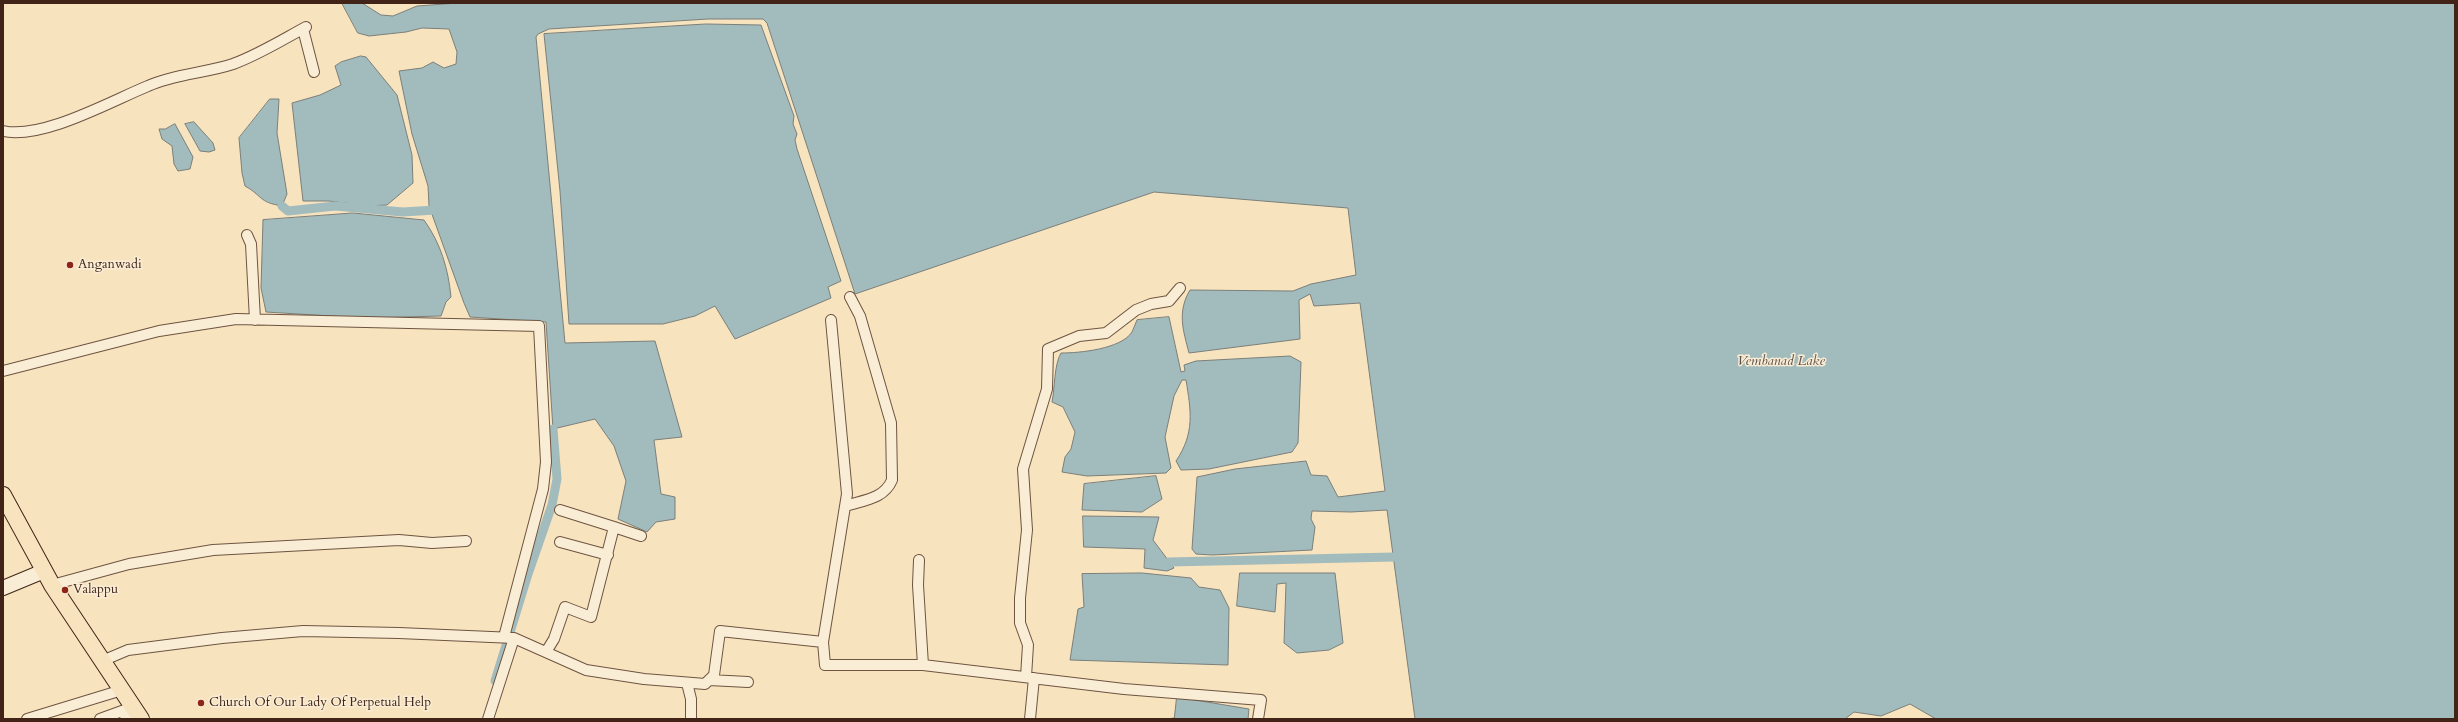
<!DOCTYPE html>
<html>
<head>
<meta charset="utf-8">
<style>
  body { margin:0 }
  #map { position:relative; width:2458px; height:722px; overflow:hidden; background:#f7e3be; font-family:Cardo,serif }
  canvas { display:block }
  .frame { position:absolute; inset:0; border:4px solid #412417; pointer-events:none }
</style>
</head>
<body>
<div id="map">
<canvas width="2458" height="722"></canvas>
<div class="frame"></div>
</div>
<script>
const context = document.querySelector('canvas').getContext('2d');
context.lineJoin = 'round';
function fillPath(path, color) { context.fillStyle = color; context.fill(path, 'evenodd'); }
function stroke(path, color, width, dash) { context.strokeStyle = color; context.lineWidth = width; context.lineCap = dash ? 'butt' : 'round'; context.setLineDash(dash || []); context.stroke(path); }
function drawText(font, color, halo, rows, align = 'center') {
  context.font = font + ' Cardo,serif'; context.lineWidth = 3; context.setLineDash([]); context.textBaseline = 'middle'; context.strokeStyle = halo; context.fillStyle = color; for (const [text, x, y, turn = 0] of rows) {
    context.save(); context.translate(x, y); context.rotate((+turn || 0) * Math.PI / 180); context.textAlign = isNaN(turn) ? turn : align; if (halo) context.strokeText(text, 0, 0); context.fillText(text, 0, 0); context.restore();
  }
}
const water = new Path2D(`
  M342,3H362L381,15L393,16L417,6L458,3H2455V719H1936L1910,704L1881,716L1854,712L1845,719H1415L1387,510L1351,512L1312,511L1311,519L1315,527L1312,550L1212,555L1196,554L1192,549L1197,477L1235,469L1306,461L1311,475L1327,476L1338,497L1385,491L1360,303L1314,306L1310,294L1299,300L1300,339L1189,353C1183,330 1177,312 1190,290L1293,291L1311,284L1356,275L1348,208L1154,192L855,294L767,23L763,19H708L549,29L538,34L536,37L565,343L655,341L682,437L654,440L661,494L675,497V519L656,522L647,532L618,519L626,481L614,446L595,419L553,429L546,322L470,317L464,303L429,206L428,186L412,134L399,71L422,68L433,62L444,68L456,64L457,52L449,29L422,28L406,32L369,36L358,33Z
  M706,24L761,25L794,116L793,124L797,134L795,140L797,149L841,281L828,287L831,298L735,339L715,306L695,316L663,324H569L560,191L544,34Z
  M361,56L366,57L397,95L412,155L413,183L387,205L368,206L329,201H303L292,103L320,95L341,85L335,66L341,62Z
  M270,99H279L277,133L287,194L282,206C258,202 263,196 245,186L242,173L239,138Z
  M194,122L213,143L215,150L209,152L200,151L185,124Z
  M175,124L193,157L190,169L178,171L174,164L172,146L162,139L159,129H165Z
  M353,213L424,220C441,244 448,268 451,297L446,302L441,316L363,318L266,312L261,288L263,220Z
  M1169,317L1181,372L1185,371L1184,365L1196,361L1290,356L1301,362L1298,443L1292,452L1209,469L1181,470L1176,461C1195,433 1191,411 1186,380H1182L1174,396L1165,437L1171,468L1166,473L1087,476L1062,472L1065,457L1071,449L1075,432L1063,407L1052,402C1055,387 1054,365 1061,353C1080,353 1121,349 1132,332C1134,328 1135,324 1137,320Z
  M1156,476L1162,499L1142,512L1082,510L1084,484Z
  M1083,516L1159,517L1153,540L1174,568L1167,571L1144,568L1145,549L1084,547Z
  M1142,573L1191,578L1199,587L1220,590L1229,608L1228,665L1070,660L1078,609L1084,607L1082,574Z
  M1240,573H1335L1343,643L1329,650L1297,653L1284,643L1286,583L1277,584L1275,612L1237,606Z
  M1177,697L1249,709L1248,719H1167L1174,718Z`);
fillPath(water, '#a2bbbc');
stroke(water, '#7b7f7a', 1);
stroke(new Path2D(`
  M282,206L288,211L335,206L403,212L435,210
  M1169,562L1394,557
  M495,681L528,574L552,505L557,479L553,429`), '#a2bbbc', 9);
const minor = new Path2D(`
  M303,29L314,72
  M3,131C42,140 111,101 148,86C174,74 206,73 233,64C258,55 282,40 306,27
  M247,235L251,244L255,320
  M831,320L847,494L823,642L825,665H923L1124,689L1261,700L1258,719
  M3,371L159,331L236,319L539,326L546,462L543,489L504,637
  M845,506C864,500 884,499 892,480L891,423L860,316L850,297
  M560,510L614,527
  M560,542L608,555
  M919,560L918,585L923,665
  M52,585L129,564L213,550L399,540L432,543L466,541
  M546,652L554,639L565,607L591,617L614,527L641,536
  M102,661L128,650L222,638L303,631L399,633L514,638L586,670L644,679L705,684L714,675L720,631L823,642
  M1026,677L1028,645L1020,623V598L1027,530L1023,469L1047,389L1048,349L1079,336L1106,333L1136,310L1151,304L1169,301L1180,288
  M709,680L748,682
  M687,683L691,699V719
  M27,719L122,690
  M100,719L133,707
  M125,719L138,715
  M488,719L514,638
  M1030,719L1034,678`);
const secondary = new Path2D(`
  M3,588L44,571`);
const primary = new Path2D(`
  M3,495L52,585L141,719`);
stroke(minor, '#6e5441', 12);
stroke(secondary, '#412417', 16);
stroke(primary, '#412417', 18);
stroke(minor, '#faedd5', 10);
stroke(secondary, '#faedd5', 14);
stroke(primary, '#f7e3be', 16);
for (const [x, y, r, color] of [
  [70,265,4,"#8f2418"],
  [65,590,4,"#8f2418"],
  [201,703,4,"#8f2418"]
]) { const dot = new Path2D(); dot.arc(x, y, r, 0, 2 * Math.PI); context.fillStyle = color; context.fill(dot); stroke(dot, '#faedd5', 1.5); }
drawText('13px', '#412417', '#faedd5', [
  ["Anganwadi",78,265],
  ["Valappu",73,590],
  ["Church Of Our Lady Of Perpetual Help",209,703]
], 'left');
drawText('italic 14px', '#5e5149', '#faedd5', [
  ["Vembanad Lake",1781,362]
]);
</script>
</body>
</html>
